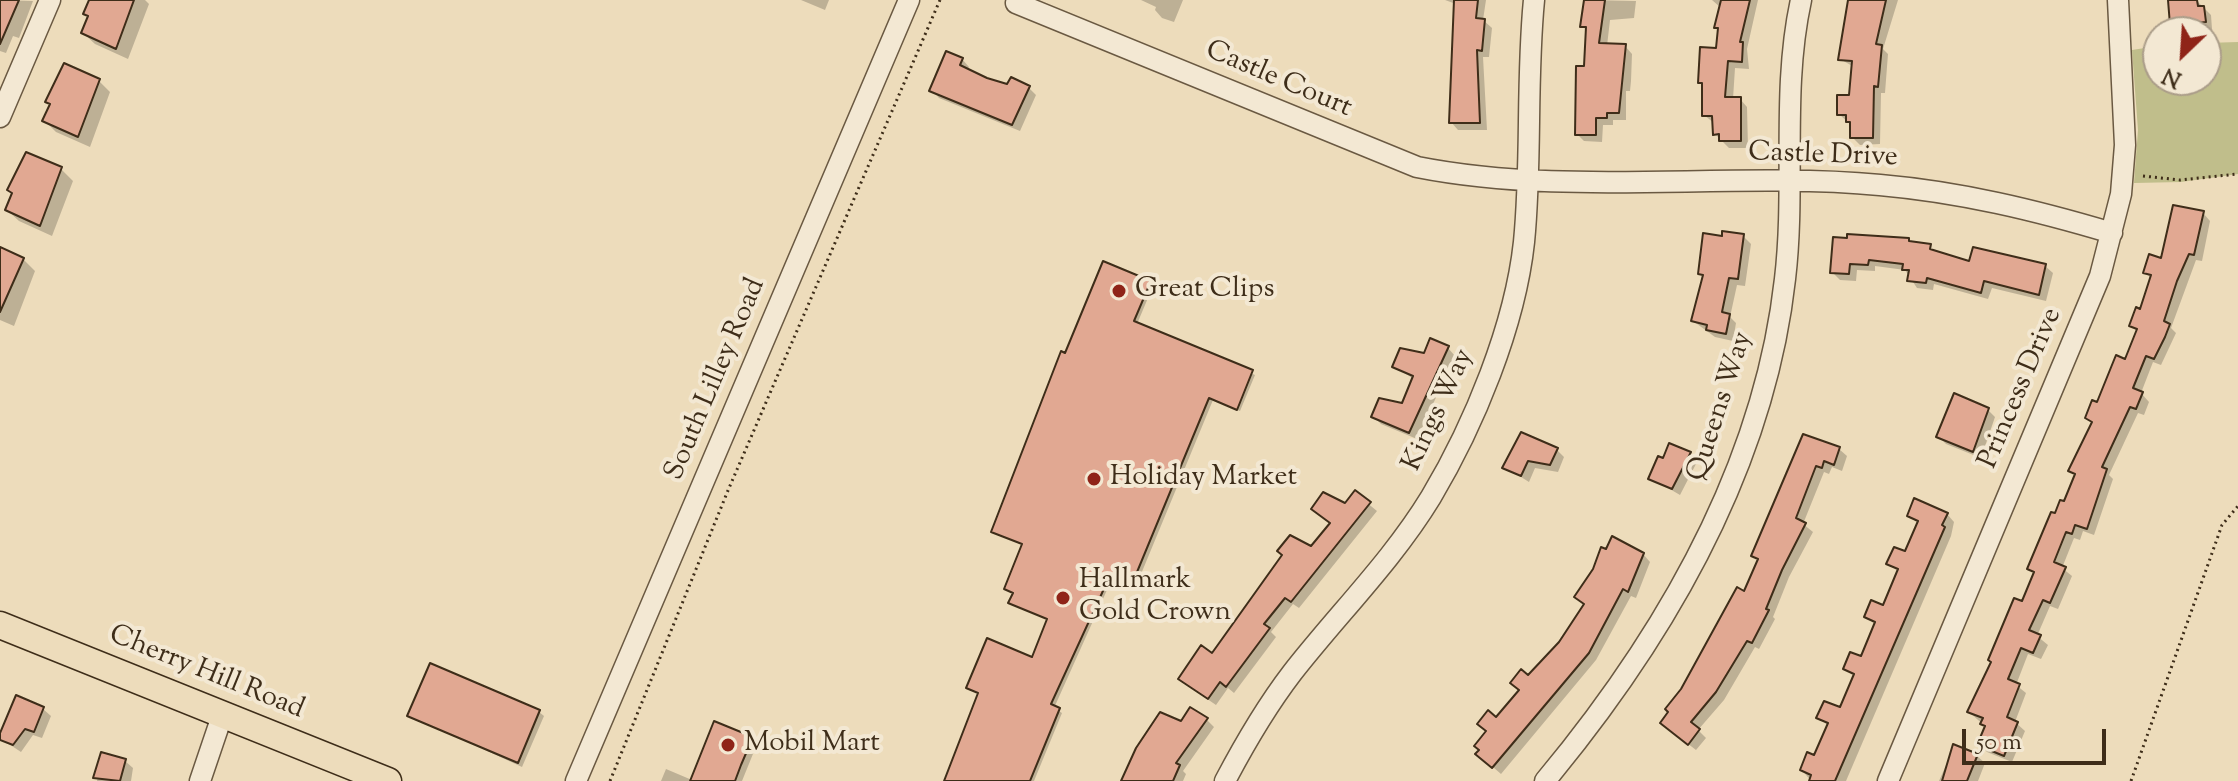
<!DOCTYPE html>
<html>
<head>
<meta charset="utf-8">
<style>
  body { margin:0 }
  #map { position:relative; width:2238px; height:781px; overflow:hidden; background:#eddcbb; font-family:"Sorts Mill Goudy",serif }
  canvas { display:block }
  .north { position:absolute; left:2142px; top:16px; width:80px; height:80px; box-sizing:border-box; background:#f3e8d3; border:2px solid #ab9d89; border-radius:50%; rotate:205deg; font-size:22px; font-weight:700; line-height:32px; text-align:center; color:#3e2d19 }
  .north::after { content:''; display:block; margin:auto; width:28px; height:36px; background:#8f2418; clip-path:polygon(50% 0,100% 100%,50% 72%,0 100%) }
  .scale { position:absolute; left:1962px; top:729px; width:144px; height:36px; box-sizing:border-box; border:4px solid #3e2d19; border-top:0; padding-left:10px; font-size:24px; line-height:28px; white-space:nowrap; color:#3e2d19; -webkit-text-stroke:6px #f3e8d3; paint-order:stroke }
</style>
</head>
<body>
<div id="map">
<canvas width="2238" height="781"></canvas>
<div class="north">N</div>
<div class="scale">50 m</div>
</div>
<script>
const context = document.querySelector('canvas').getContext('2d');
context.lineJoin = 'round';
function fillPath(path, color) { context.fillStyle = color; context.fill(path, 'evenodd'); }
function stroke(path, color, width, dash) { context.strokeStyle = color; context.lineWidth = width; context.lineCap = dash ? 'butt' : 'round'; context.setLineDash(dash || []); context.stroke(path); }
function drawText(font, color, halo, rows, align = 'center') {
  context.font = font + ' "Sorts Mill Goudy",serif'; context.lineWidth = 8; context.setLineDash([]); context.textBaseline = 'middle'; context.strokeStyle = halo; context.fillStyle = color; for (const [text, x, y, turn = 0] of rows) {
    context.save(); context.translate(x, y); context.rotate((+turn || 0) * Math.PI / 180); context.textAlign = isNaN(turn) ? turn : align; if (halo) context.strokeText(text, 0, 0); context.fillText(text, 0, 0); context.restore();
  }
}
fillPath(new Path2D(`
  M2238,42V174L2181,182L2134,183L2138,130L2132,50L2158,46V80H2206V43Z`), '#c0be8b');
fillPath(new Path2D(`
  M0,0L33,1L19,38L13,36L6,53L0,51Z
  M92,0H145L149,4L128,59L95,44L83,33L90,18L85,13Z
  M801,0H829L825,10Z
  M1141,0H1183L1174,22L1162,18L1155,10L1156,7Z
  M1445,0H1486L1483,20L1492,28L1489,57H1483L1487,130H1458L1451,122L1456,4Z
  M1588,0L1636,1L1634,18L1610,20L1607,46H1625L1632,54L1631,81L1630,91H1626V120H1613V125H1603L1602,142L1584,141L1577,134L1586,68L1588,31L1582,26Z
  M1712,0H1758L1747,49L1749,69L1735,68L1733,99H1740L1747,107L1748,148H1729L1715,134L1714,123L1704,115V86L1700,82L1718,50L1719,30L1720,7Z
  M1850,0H1898L1883,49L1888,54L1885,93H1881L1880,144L1860,145L1852,137V126L1839,114L1851,97L1854,67L1840,59Z
  M2169,0L2197,1L2211,15L2212,29L2180,31L2172,24Z
  M962,59L969,67L967,71L1008,87L1029,88L1036,95L1020,131L939,98L932,90Z
  M99,81L110,92L90,147L56,132L45,121L51,106L47,102Z
  M27,154L61,169L73,181L52,236L19,221L7,210Z
  M2203,213L2210,221L2202,261L2196,260L2171,328L2176,333L2161,365L2153,362L2141,393L2149,402L2144,415L2138,413L2109,475L2113,479L2094,535L2083,531L2080,540L2074,538L2062,568L2072,576L2058,609L2050,606L2037,636L2048,645L2041,659L2028,654L2016,685L2026,693L2015,722L2025,731L2012,762L1987,752L1980,744L1986,727L1969,712L2035,574L2029,568L2065,504L2076,477L2071,471L2093,424L2087,418L2126,362L2138,332L2131,325L2141,311L2152,279L2145,272L2163,261Z
  M1705,235L1743,236L1751,244L1745,286L1737,285L1730,317L1736,323L1733,341L1715,337L1693,321L1704,278L1700,274Z
  M1835,239L1908,240L1971,263L2045,266L2053,273L2046,301L1992,288L1988,299L1934,284L1933,290L1917,288L1905,270L1875,266V271L1857,270L1856,281L1840,280L1832,272Z
  M0,249L23,259L35,271L14,326L0,320Z
  M1150,282L1153,286L1137,324L1255,375L1240,411L1213,400L1134,591L1111,581L1054,708L1062,713L1034,781H951L980,694L968,688L1033,659L1049,620L1011,602L1014,594L1006,589L1024,546L993,531L1066,355Z
  M1448,348L1455,356L1417,439L1381,424L1373,416L1404,405L1414,379L1395,367Z
  M1988,410L1995,417L1981,458L1946,444L1938,436Z
  M1804,437L1839,449L1847,456L1842,471L1832,467L1829,474L1824,472L1803,524L1813,532L1789,577L1773,617L1775,619L1759,649L1755,647L1724,700L1698,730L1706,738L1696,750L1670,730L1745,593L1759,561L1753,555Z
  M1557,450L1564,457L1558,472L1535,468L1529,482L1505,467Z
  M1690,454L1697,462L1680,495L1651,478L1664,460Z
  M1355,493L1377,511L1299,608L1293,604L1271,632L1276,637L1234,693L1228,688L1216,705L1188,686L1180,678L1212,655L1312,549Z
  M1947,514L1954,522L1951,536L1846,781H1811L1802,770L1815,758L1829,726L1819,718L1841,710L1855,677L1845,669L1862,659L1876,625L1866,617L1884,607L1899,572L1889,564L1906,554L1919,524L1909,516Z
  M1643,554L1650,562L1636,598L1631,596L1596,660L1501,774L1486,761L1497,720L1561,643L1585,605L1577,597Z
  M17,697L43,709L51,716L42,738L33,735L21,752L0,738Z
  M539,712L544,716L522,767L409,715Z
  M1207,720L1214,727L1183,771L1186,774L1183,781H1123L1182,723Z
  M752,738L757,744L742,781H661L666,769L692,780Z
  M1954,747L1977,756L1985,763L1978,781H1939Z
  M102,754L125,761L133,768L131,781H97Z`), '#0003');
const building = new Path2D(`
  M0,0H19L0,44Z
  M89,0H134L116,49L81,33L88,16L83,14Z
  M1454,0H1478L1476,18L1485,19L1482,51L1477,50L1480,123H1449Z
  M1584,0H1605L1599,43L1626,44L1619,113H1607V118H1596V135H1575L1576,66H1584L1586,27H1580Z
  M1721,0H1750L1740,42H1743L1742,62L1728,61L1725,97H1741V141H1719V134L1713,135L1712,116H1702V83H1698L1700,47L1716,48L1718,28H1714Z
  M1848,0H1886L1876,44L1882,45L1878,87L1874,86L1873,138H1850V122H1846V115H1837V95H1849L1852,61L1838,60Z
  M2168,0H2197L2198,6H2204L2206,22L2170,25Z
  M946,51L963,58L960,65L987,78L1007,84L1011,77L1030,86L1012,125L929,91Z
  M64,63L100,79L78,137L42,121L50,104L45,102Z
  M26,152L62,167L40,226L5,210L12,193L7,190Z
  M2173,205L2204,211L2194,255L2189,254L2177,281L2164,321L2170,324L2165,337L2154,359L2146,356L2133,388L2143,392L2136,409L2130,407L2102,467L2107,469L2087,529L2075,525L2072,534L2066,532L2054,562L2066,567L2050,603L2043,600L2029,630L2041,635L2033,653L2021,648L2008,679L2020,684L2007,717L2018,722L2004,756L1977,745L1985,726L1980,724L1983,718L1967,712L1991,662L1988,660L2014,598L2022,601L2034,572L2027,569L2051,512L2055,513L2060,500L2064,501L2075,474L2068,471L2092,422L2085,418L2092,400L2097,402L2116,355L2125,359L2137,329L2129,326L2136,307L2140,309L2151,275L2143,273L2149,254L2161,258Z
  M1722,231L1744,234L1738,279L1729,278L1722,312L1730,314L1726,334L1706,330L1707,325L1691,321L1703,275L1698,274L1703,233L1722,236Z
  M1847,234L1909,238V241L1931,244L1930,249L1969,261L1973,247L2046,264L2039,295L1984,281L1981,293L1927,278L1926,283L1907,281L1909,270H1902L1903,264L1869,260L1868,265L1850,264L1849,274L1830,273L1833,237L1847,238Z
  M0,247L24,258L0,312Z
  M1103,261L1151,281L1134,321L1253,370L1237,410L1209,398L1130,589L1108,580L1051,704L1060,708L1030,781H944L978,693L966,688L987,638L1032,657L1047,619L1008,603L1013,593L1004,589L1022,544L991,532L1061,351L1065,353Z
  M1430,338L1449,346L1409,433L1371,417L1379,398L1402,403L1413,376L1392,367L1400,348L1424,353Z
  M1954,393L1989,408L1973,452L1936,437Z
  M1521,432L1558,448L1550,465L1528,461L1521,476L1502,468Z
  M1803,434L1840,447L1834,465L1824,461L1822,468L1816,466L1796,518L1806,523L1782,570L1766,609L1769,610L1752,643L1747,641L1716,692L1691,722L1700,729L1688,745L1660,723L1668,712L1665,709L1681,689L1737,587L1744,591L1758,559L1751,556Z
  M1669,443L1691,452L1672,489L1648,479L1658,456L1663,458Z
  M1355,490L1371,502L1291,602L1285,598L1264,624L1270,628L1226,687L1220,682L1208,699L1178,679L1201,645L1212,653L1282,555L1277,551L1290,535L1311,546L1330,523L1311,509L1323,492L1345,503Z
  M1914,498L1948,513L1942,525L1945,527L1835,781H1809L1811,775L1800,770L1807,752L1814,755L1828,723L1816,718L1824,701L1840,707L1854,674L1843,669L1850,652L1861,656L1875,622L1864,617L1871,600L1883,605L1898,569L1886,564L1894,547L1905,551L1918,521L1907,516Z
  M1612,536L1644,553L1628,592L1623,589L1589,653L1492,768L1475,754L1479,750L1474,746L1486,731L1477,724L1488,710L1496,717L1519,690L1510,683L1521,669L1528,675L1559,642L1584,604L1574,597L1593,569L1601,547L1606,549Z
  M430,663L540,710L518,763L407,716Z
  M16,695L44,707L34,732L25,729L13,745L0,740V733Z
  M1190,707L1208,718L1176,763L1180,765L1173,781H1121L1136,748L1160,712L1181,721Z
  M714,721L753,737L741,765L735,781H690Z
  M1953,744L1978,754L1967,781H1942Z
  M101,752L126,759L120,781L93,778Z`);
fillPath(building, '#e1a892');
stroke(building, '#3e2d19', 2);
const minor = new Path2D(`
  M1016,3L1417,167C1569,197 1726,171 1880,185C1960,192 2035,210 2112,233
  M0,117L50,0
  M200,781L222,716
  M576,781L909,0
  M1225,781C1245,743 1266,707 1292,673C1338,614 1392,561 1431,497C1474,425 1515,326 1524,242C1532,162 1526,81 1534,0
  M1545,781C1664,638 1764,467 1785,279C1796,187 1781,91 1801,0
  M1888,781L2100,276L2121,194L2125,145L2118,0`);
const major = new Path2D(`
  M0,625L388,781`);
stroke(minor, '#6a5942', 23);
stroke(major, '#3e2d19', 29);
stroke(new Path2D(`
  M2143,176L2180,180L2238,174
  M610,781L729,488L940,0
  M2131,781L2222,525L2238,506`), '#3e2d19', 3, [2, 4]);
stroke(minor, '#f3e8d3', 20);
stroke(major, '#eddcbb', 26);
for (const [x, y, r, color] of [
  [1119,291,8,"#8f2418"],
  [1094,479,8,"#8f2418"],
  [1063,598,8,"#8f2418"],
  [728,745,8,"#8f2418"]
]) { const dot = new Path2D(); dot.arc(x, y, r, 0, 2 * Math.PI); context.fillStyle = color; context.fill(dot); stroke(dot, '#f3e8d3', 3); }
drawText('28px', '#3e2d19', '#f3e8d3', [
  ["Castle Court",1278,81,23],
  ["Castle Drive",1823,157,2],
  ["South Lilley Road",717,380,-67],
  ["Princess Drive",2022,389,-67],
  ["Queens Way",1722,407,-72],
  ["Kings Way",1440,411,-65],
  ["Cherry Hill Road",206,674,22]
]);
drawText('28px', '#3e2d19', '#f3e8d3', [
  ["Great Clips",1135,291],
  ["Holiday Market",1110,479],
  ["Hallmark",1079,582],
  ["Gold Crown",1079,614],
  ["Mobil Mart",744,745]
], 'left');
</script>
</body>
</html>
